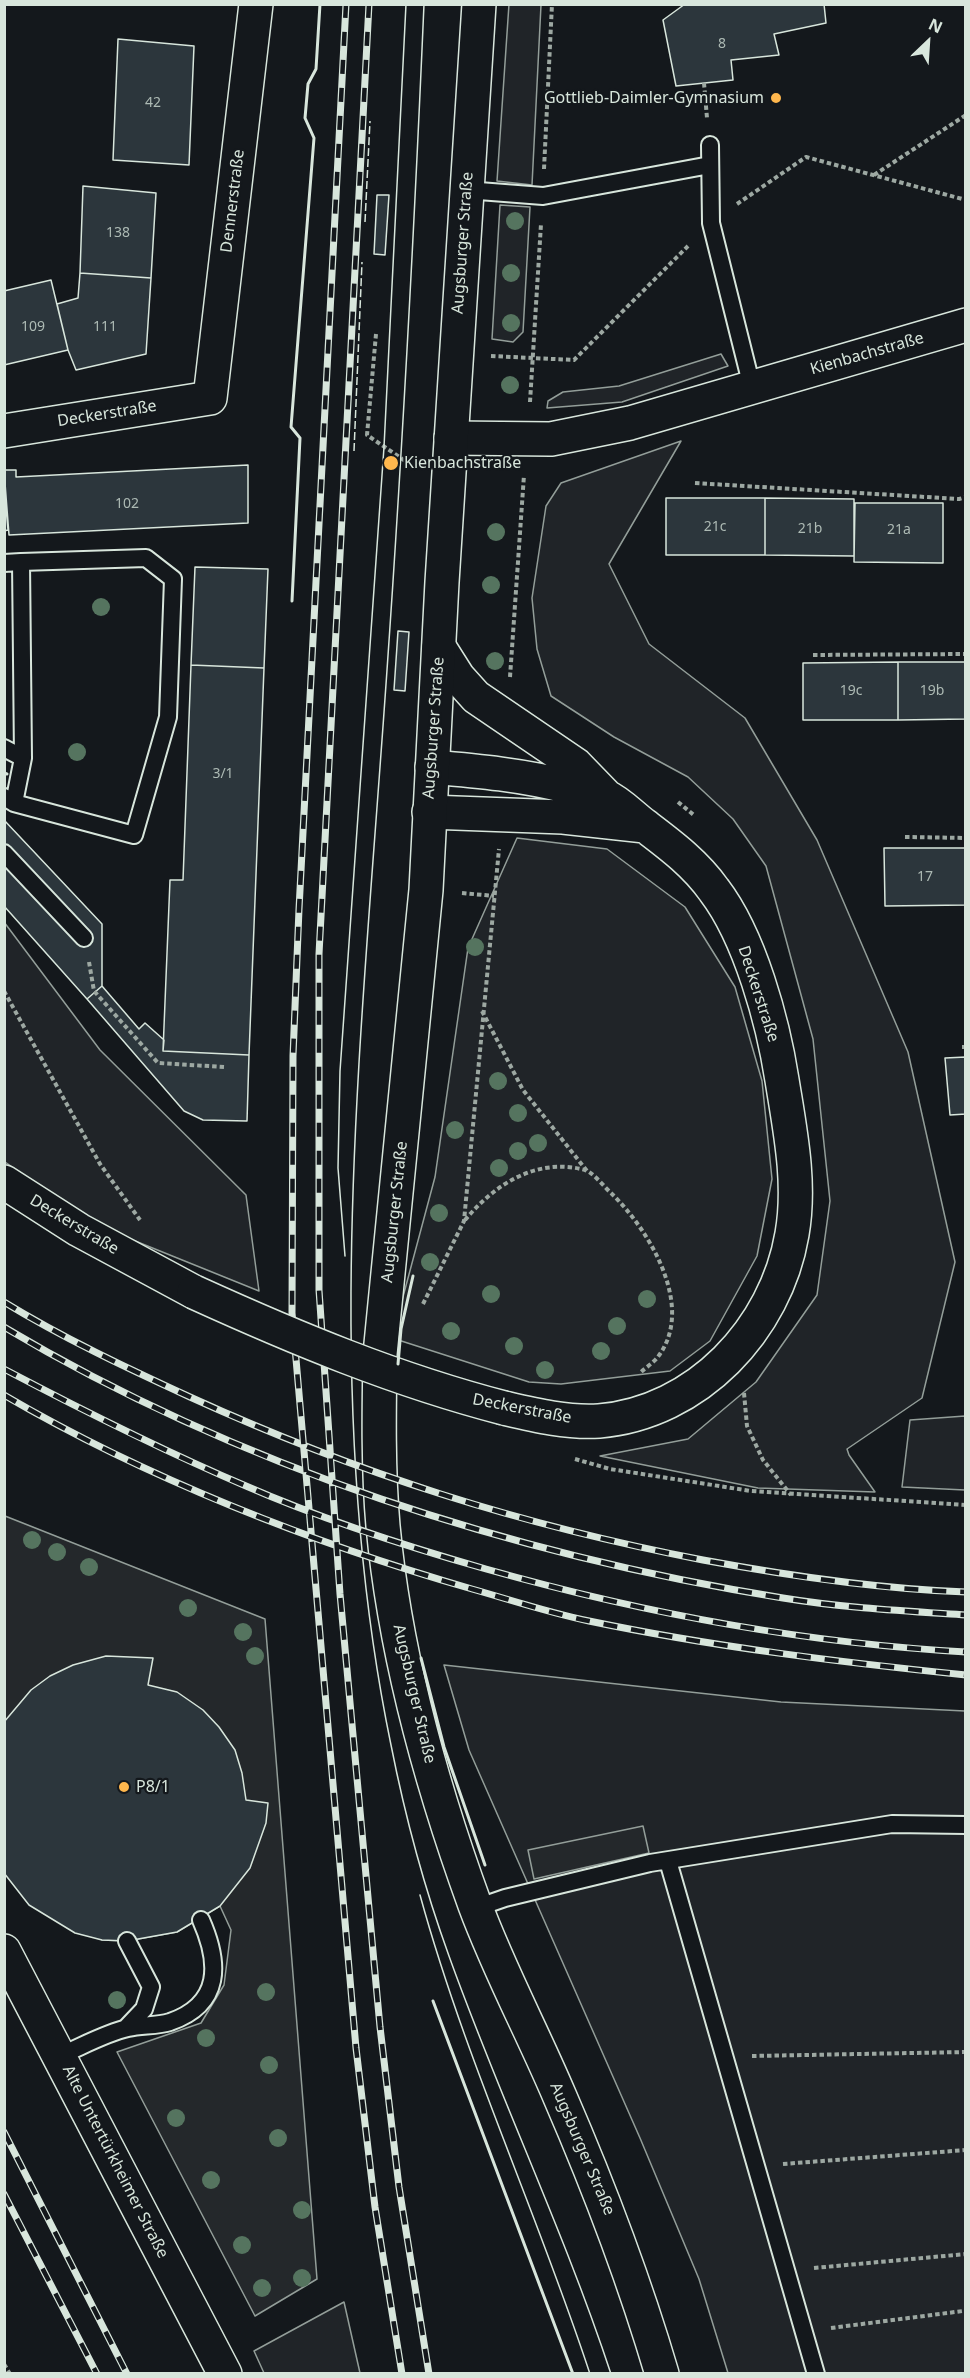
<!DOCTYPE html>
<html>
<head>
<meta charset="utf-8">
<style>
  body { margin:0 }
  #map { position:relative; width:970px; height:2378px; overflow:hidden; background:#14181c; font-family:"Noto Sans",sans-serif }
  canvas { display:block }
  .frame { position:absolute; inset:0; border:6px solid #d8e6dc; pointer-events:none }
  .north { position:absolute; left:898px; top:12px; width:60px; height:60px; -webkit-text-stroke:4px #14181c; paint-order:stroke; rotate:25deg; font-size:16px; font-weight:700; line-height:24px; text-align:center; color:#d8e6dc }
  .north::after { content:''; display:block; margin:auto; width:21px; height:27px; background:#d8e6dc; clip-path:polygon(50% 0,100% 100%,50% 72%,0 100%) }
</style>
</head>
<body>
<div id="map">
<canvas width="970" height="2378"></canvas>
<div class="frame"></div>
<div class="north">N</div>
</div>
<script>
const context = document.querySelector('canvas').getContext('2d');
context.lineJoin = 'round';
function fillPath(path, color) { context.fillStyle = color; context.fill(path, 'evenodd'); }
function stroke(path, color, width, dash) { context.strokeStyle = color; context.lineWidth = width; context.lineCap = dash ? 'butt' : 'round'; context.setLineDash(dash || []); context.stroke(path); }
function drawText(font, color, halo, rows, align = 'center') {
  context.font = font + ' "Noto Sans",sans-serif'; context.lineWidth = 4.5; context.setLineDash([]); context.textBaseline = 'middle'; context.strokeStyle = halo; context.fillStyle = color; for (const [text, x, y, turn = 0] of rows) {
    context.save(); context.translate(x, y); context.rotate((+turn || 0) * Math.PI / 180); context.textAlign = isNaN(turn) ? turn : align; if (halo) context.strokeText(text, 0, 0); context.fillText(text, 0, 0); context.restore();
  }
}
const green = new Path2D(`
  M509,4L541,5L532,185L497,181Z
  M500,205L530,207L523,332L513,342L492,339Z
  M721,354L728,366L622,402L547,408L548,401L563,392L619,386Z
  M681,441L609,564L649,644L745,718L817,840L908,1052L955,1262L922,1398L847,1449L849,1455L875,1492L758,1488L600,1456L688,1439L756,1382L817,1295L830,1201L813,1039L766,866L733,819L688,777L614,737L551,696L537,649L532,598L546,506L561,483Z
  M517,838L607,849L685,907L735,987L762,1081L772,1179L757,1256L710,1341L670,1371L561,1384L529,1382L392,1338L435,1177L468,948Z
  M4,922L100,1050L246,1195L259,1291L98,1226L5,1162Z
  M965,1416V1490L902,1487L910,1420Z
  M444,1665L781,1702L965,1711V2373H728L699,2279L640,2138L469,1750Z
  M344,2302L360,2373H264L254,2351Z`);
fillPath(green, '#202428');
stroke(green, '#939e99', 1.5);
const parking = new Path2D(`
  M5,1516L265,1619L317,2279L255,2316L117,2052L201,2023L224,1985L231,1930L220,1906L177,1932L127,1941L102,1940L5,1873Z
  M643,1826L649,1853L534,1879L528,1850Z`);
fillPath(parking, '#24282b');
stroke(parking, '#939e99', 1.5);
const building = new Path2D(`
  M685,4H824L826,23L774,34L779,55L731,60L733,80L676,86L663,20Z
  M118,39L194,46L189,165L113,160Z
  M83,186L156,193L151,278L80,273Z
  M377,195H389L385,255L374,254Z
  M80,273L151,278L146,354L76,370L68,350L57,304L78,298Z
  M51,280L68,350L4,365V291Z
  M248,465V523L9,535L4,470H16V477Z
  M4,485L8,530L4,531Z
  M666,498H765V555H666Z
  M765,498L854,499V556L765,555Z
  M855,503H943V563L854,562Z
  M195,567L268,569L264,668L191,665Z
  M398,631L409,632L405,691L394,690Z
  M898,662V720H803V663Z
  M898,662H966V719L898,720Z
  M191,665L264,668L249,1055L163,1051L170,880H183Z
  M4,820L102,924V986L87,999L4,906Z
  M884,848H966V905L885,906Z
  M102,986L139,1029L145,1023L164,1040L163,1051L249,1055L247,1121L203,1120L184,1111L87,999Z
  M966,1057V1114L950,1115L945,1058Z
  M106,1656L153,1658L148,1685L177,1692L203,1710L219,1727L235,1750L242,1773L246,1800L268,1803L266,1823L250,1868L220,1906L177,1932L127,1941L102,1940L75,1933L29,1905L4,1873V1722L31,1690L50,1676L73,1665Z`);
fillPath(building, '#2c363c');
stroke(building, '#d8e6dc', 1.5);
const service = new Path2D(`
  M710,145L711,223L752,387
  M466,190L543,196L710,165
  M4,563L21,562
  M4,748L23,758
  M4,797L14,803L134,835L168,717L173,579L146,558L21,562L23,758L14,803
  M4,853L84,938
  M668,1861L816,2374
  M476,1908L505,1898L650,1863L892,1824L966,1825
  M126,2028L144,2009L151,1987L127,1941
  M59,2056C81,2047 105,2033 128,2028C142,2025 157,2026 170,2022C222,2004 220,1963 201,1920`);
const minor = new Path2D(`
  M4,431L210,398L256,4
  M451,438L551,439L630,423L966,325
  M4,1951L225,2374`);
const tertiary = new Path2D(`
  M439,647L458,677L476,697L576,765L607,797
  M432,767C478,771 523,775 569,787C581,790 594,792 605,796C619,802 632,816 644,825C669,844 695,863 714,890C750,937 773,1022 782,1080C790,1130 801,1183 792,1234C776,1329 697,1413 599,1421C567,1423 534,1415 504,1408
  M429,812L563,817L645,826
  M4,1182L79,1230L194,1292`);
const secondary = new Path2D(`
  M479,4L442,582L426,890L380,1354C379,1411 378,1469 383,1526C395,1655 431,1784 475,1905C499,1970 533,2033 560,2097C599,2187 634,2279 662,2374`);
stroke(service, '#d8e6dc', 20);
stroke(minor, '#d8e6dc', 36);
stroke(tertiary, '#d8e6dc', 36);
stroke(secondary, '#d8e6dc', 36);
stroke(new Path2D(`
  M704,83L707,118
  M544,169L552,4
  M874,175L966,115
  M737,204L806,157L966,200
  M376,334L367,435L414,467
  M491,356L574,360L688,246
  M530,402L541,224
  M695,483L959,499L966,497
  M813,655L966,654
  M510,677L524,475
  M678,802L695,816
  M905,837L966,838
  M462,893L494,896
  M89,962L94,991L158,1063L224,1067
  M4,991L100,1164L140,1220
  M482,1011L523,1090L587,1171
  M962,1047H966
  M465,1220C494,1185 536,1157 585,1170C594,1173 604,1187 612,1194C649,1230 697,1308 657,1358C653,1363 645,1368 640,1373
  M423,1304L464,1221L499,849
  M744,1393L747,1426L763,1460L791,1495
  M575,1459L610,1469L751,1491L966,1505
  M752,2056L966,2052
  M783,2164L966,2150
  M814,2268L966,2254
  M831,2328L963,2311
  M4,2364L10,2374`), '#9da8a2', 4, [4.5, 3]);
stroke(service, '#14181c', 16);
stroke(minor, '#14181c', 33);
stroke(tertiary, '#14181c', 33);
stroke(secondary, '#14181c', 33);
stroke(new Path2D(`
  M424,4C413,259 399,513 380,767C356,1092 324,1423 391,1745C405,1816 424,1887 449,1956C499,2096 564,2231 611,2374
  M345,1256L338,1168L340,1071L384,447L406,4
  M420,1895C465,2059 537,2212 590,2374`), '#d8e6dc', 1.5);
const rail = new Path2D(`
  M346,4L299,909L293,1056L292,1313L356,2048L375,2207L402,2374
  M369,4L319,954V1290L340,1594L380,2027L399,2187L429,2374
  M4,1302C63,1338 127,1368 190,1397C359,1474 521,1525 703,1560C790,1576 877,1589 966,1592
  M4,1327C239,1467 514,1555 783,1598C844,1608 905,1611 966,1615
  M4,1369C84,1411 164,1451 246,1486C324,1520 405,1546 486,1569C643,1613 803,1643 966,1652
  M4,1395C146,1478 315,1544 472,1589C511,1600 550,1613 589,1621C714,1647 839,1662 966,1675
  M4,2132L127,2374
  M4,2194L97,2374`);
stroke(rail, '#d8e6dc', 7);
stroke(rail, '#14181c', 4.5, [14]);
const tertiaryBridge = new Path2D(`
  M194,1292C295,1338 396,1380 504,1408`);
stroke(tertiaryBridge, '#d8e6dc', 36, []);
stroke(tertiaryBridge, '#14181c', 33);
stroke(new Path2D(`
  M365,222L370,121
  M354,451L362,262`), '#d8e6dc', 1.5, [8, 3]);
stroke(new Path2D(`
  M292,601L300,438L291,427L314,138L305,118L308,84L316,69L320,4
  M4,773L7,774
  M398,1364L401,1329L413,1276
  M421,1658L444,1747L485,1865
  M433,2001L573,2374`), '#d8e6dc', 3);
context.fillStyle = '#55745f';
for (const [x, y] of [
  [515,221],
  [511,273],
  [511,323],
  [510,385],
  [496,532],
  [491,585],
  [101,607],
  [495,661],
  [77,752],
  [475,947],
  [498,1081],
  [518,1113],
  [455,1130],
  [538,1143],
  [518,1151],
  [499,1168],
  [439,1213],
  [430,1262],
  [491,1294],
  [647,1299],
  [617,1326],
  [451,1331],
  [514,1346],
  [601,1351],
  [545,1370],
  [32,1540],
  [57,1552],
  [89,1567],
  [188,1608],
  [243,1632],
  [255,1656],
  [266,1992],
  [117,2000],
  [206,2038],
  [269,2065],
  [176,2118],
  [278,2138],
  [211,2180],
  [302,2210],
  [242,2245],
  [302,2278],
  [262,2288]
]) { context.beginPath(); context.arc(x, y, 9, 0, 2 * Math.PI); context.fill(); }
for (const [x, y, r, color] of [
  [776,98,6,"#ffb74d"],
  [391,463,8,"#ffb74d"],
  [124,1787,6,"#ffb74d"]
]) { const dot = new Path2D(); dot.arc(x, y, r, 0, 2 * Math.PI); context.fillStyle = color; context.fill(dot); stroke(dot, '#14181c', 2); }
drawText('14px', '#adbab4', null, [
  ["8",722,44],
  ["42",153,103],
  ["138",118,233],
  ["109",33,327],
  ["111",105,327],
  ["102",127,504],
  ["21c",715,527],
  ["21b",810,529],
  ["21a",899,530],
  ["19c",851,691],
  ["19b",932,691],
  ["3/1",223,774],
  ["17",925,877]
]);
drawText('16px', '#d8e6dc', '#14181c', [
  ["Gottlieb-Daimler-Gymnasium",764,98,"right"],
  ["Kienbachstraße",404,463],
  ["P8/1",136,1787]
], 'left');
drawText('16px', '#d8e6dc', '#14181c', [
  ["Dennerstraße",233,201,-83],
  ["Augsburger Straße",463,243,-86],
  ["Kienbachstraße",867,354,-16],
  ["Deckerstraße",107,414,-9],
  ["Augsburger Straße",434,728,-86],
  ["Deckerstraße",758,994,72],
  ["Augsburger Straße",395,1212,-84],
  ["Deckerstraße",74,1225,31],
  ["Deckerstraße",522,1409,11],
  ["Augsburger Straße",414,1694,77],
  ["Augsburger Straße",582,2149,67],
  ["Alte Untertürkheimer Straße",115,2162,63]
]);
</script>
</body>
</html>
